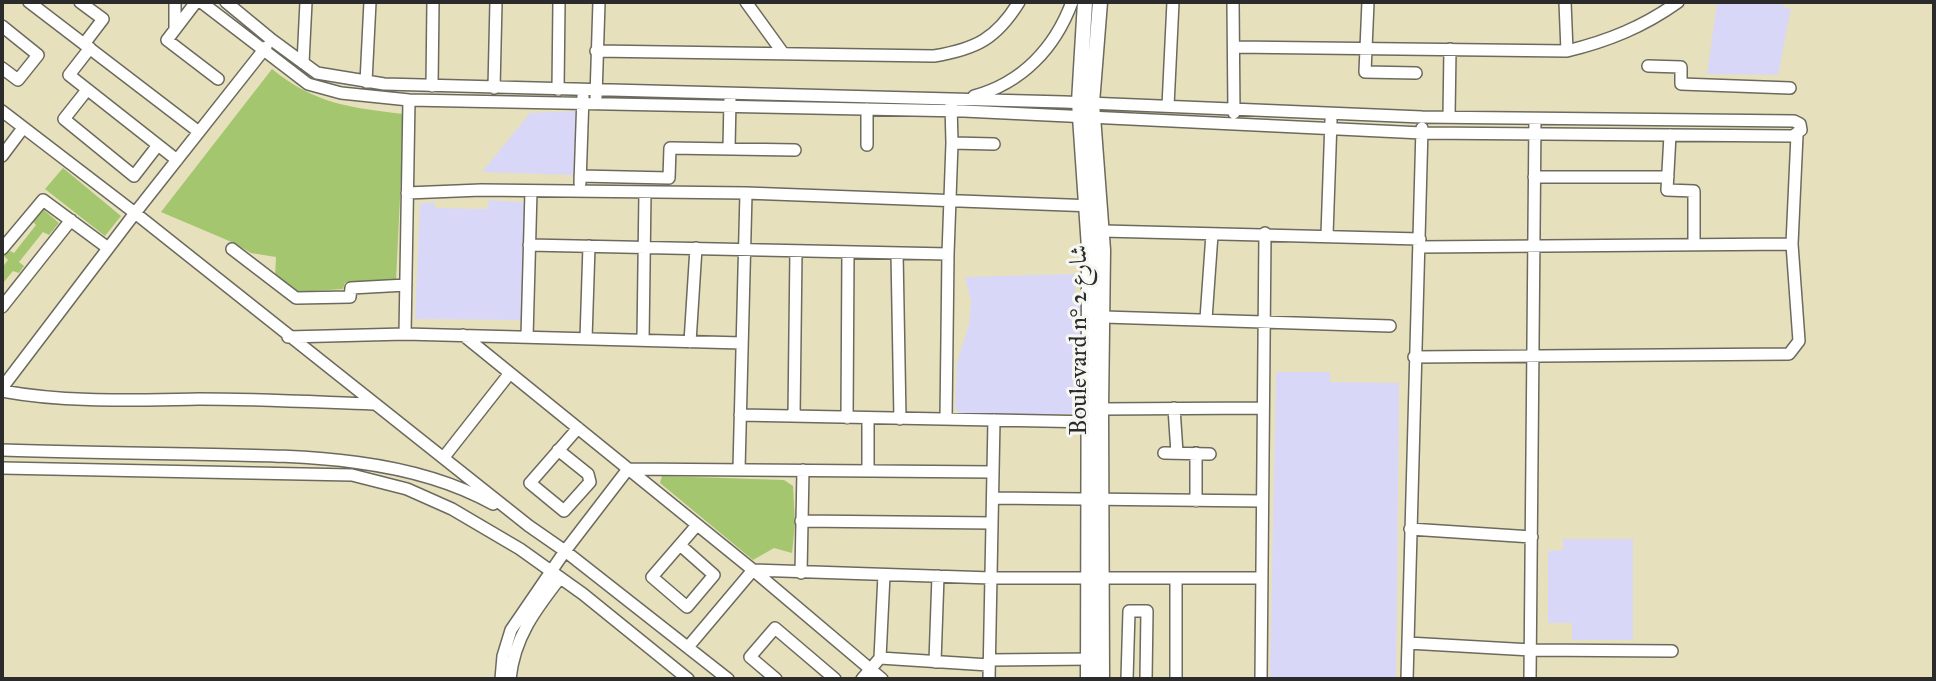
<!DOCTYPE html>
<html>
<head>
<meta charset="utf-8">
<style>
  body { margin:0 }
  #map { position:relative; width:1936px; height:681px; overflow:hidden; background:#e6e0bc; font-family:"IM FELL Great Primer",serif }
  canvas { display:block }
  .frame { position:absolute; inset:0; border:4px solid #2b2b2b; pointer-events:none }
</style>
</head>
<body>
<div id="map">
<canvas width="1936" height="681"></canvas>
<div class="frame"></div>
</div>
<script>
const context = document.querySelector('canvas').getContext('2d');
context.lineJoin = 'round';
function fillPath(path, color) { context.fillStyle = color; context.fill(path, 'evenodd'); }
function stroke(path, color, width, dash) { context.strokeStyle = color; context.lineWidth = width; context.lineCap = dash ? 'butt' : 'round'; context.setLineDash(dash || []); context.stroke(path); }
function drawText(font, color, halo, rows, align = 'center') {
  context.font = font + ' "IM FELL Great Primer",Amiri,serif'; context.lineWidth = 6; context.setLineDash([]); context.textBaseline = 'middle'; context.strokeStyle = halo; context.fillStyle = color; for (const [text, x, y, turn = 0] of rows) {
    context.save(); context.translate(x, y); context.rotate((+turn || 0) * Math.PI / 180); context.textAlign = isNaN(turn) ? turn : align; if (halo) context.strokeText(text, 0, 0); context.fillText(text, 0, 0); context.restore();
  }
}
fillPath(new Path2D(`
  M1717,2H1781L1785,8H1791L1778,75L1707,74Z
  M579,111L576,175L482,172L530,113Z
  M489,200L527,203L523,320L415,319L420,204L435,202V208L487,209Z
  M1075,274V292L1083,294L1079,411L1074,414H961L955,408L957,363L969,324L971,301L965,277Z
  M1276,372H1330V382L1399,383L1396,679H1270Z
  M1563,539H1633V640H1572V623H1548V551L1563,550Z`), '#d9d7f7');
fillPath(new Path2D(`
  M272,69C315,104 351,108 404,114L396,281L345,283L343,289L296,292L275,278L276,257L251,253L234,243L161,212Z
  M63,168L121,216L105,236L45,189Z
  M41,210H44L59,223L49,235L43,232L19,262L24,266L19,273L13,271L2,284V268L8,260L4,256L10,251L14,253L36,225L32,221Z
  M662,476L784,480L793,486L795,523L792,553L774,548L753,560L660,483Z`), '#a3c66f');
const minor = new Path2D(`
  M29,2L199,132
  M80,2L103,19L84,44
  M175,2V29
  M196,2L167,40L218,79
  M201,2L308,84L341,93L409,100L964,111L1422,133L1793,136L1801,130L1800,124L1794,121L1422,117L1064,102L384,84L317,73L272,40L226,2
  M746,2L783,53
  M1233,2L1234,113
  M1368,2L1365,72L1416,73
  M1565,2L1567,51
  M2,26L38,55L18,80L2,68
  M1234,47L1567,51C1608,41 1643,27 1678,2
  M90,48L69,75L177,160
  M596,51L934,56C976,49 996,39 1019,2
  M303,63L306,2
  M1648,66L1681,67V84L1790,88
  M366,82L370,2
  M432,86L433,2
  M494,88L496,2
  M87,90L64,119L134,176L158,145
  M558,90L559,2
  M974,96C1022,83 1055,48 1072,2
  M596,97L599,2
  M1168,106L1173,2
  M2,111L135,213L529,526L565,551L728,679
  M1449,117L1450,49
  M1670,135L1667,190L1694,191V245
  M952,143L994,144
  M867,145V109
  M729,148L730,100
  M2,156L23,128
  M580,176L669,178L670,148L795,150
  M1534,177H1668
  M580,183L583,96
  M407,193L481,190L746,193L1094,206
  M1103,231L1420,239
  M1327,235L1331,120
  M529,245L948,254
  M1419,247L1792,244
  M2,249L43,200L108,248
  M232,249L296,298L350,297L351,288L406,285
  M897,253L900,419
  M2,307L71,220
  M1104,317L1390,326
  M1206,319L1212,234
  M405,334L409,100
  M463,335L753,570L882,679
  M288,337L405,334L742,343
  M527,337L531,191
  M586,339L589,246
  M643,340L645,192
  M690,342L696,248
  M1414,357L1789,354L1799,341L1792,244L1797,135
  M2,388L135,213L266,47
  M2,391C67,403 134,400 199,399C257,399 315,402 373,404
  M1174,408L1177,453
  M1101,409L1263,408
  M740,415L1095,422
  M794,416L796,251
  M847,418L848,252
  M946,419L948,254L952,143L951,104
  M2,450C65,452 128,453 190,454C289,456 404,454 493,504
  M558,450L588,474L590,482L564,511L530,483L578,428
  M1164,453L1210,454
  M444,457L510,373
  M2,468L352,475L407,489L452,509L520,549L583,594L688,679
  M739,469L746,193
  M868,470V418
  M993,498L1262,501
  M1196,501V453
  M801,521L992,523
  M1410,529L1532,537
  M680,545L714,575L687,607L652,577L697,525
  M801,573L803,470
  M1408,643L1531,650L1672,651
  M688,647L753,570L991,578H1262
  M880,658L989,665
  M989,660L1094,659
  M935,662L938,576
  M501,679L503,656L511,630L565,551L628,469L993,472
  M510,679C514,638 535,610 560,578
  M776,679L750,657L775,628L835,679
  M862,679L880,658L884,575
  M989,679L994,420
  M1127,679L1129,611H1147L1146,679
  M1176,679V578
  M1261,679L1265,233
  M1407,679L1422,128
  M1530,679L1535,119`);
const major = new Path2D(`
  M1085,2L1079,102L1089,248L1088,679
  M1100,2L1092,103L1103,250L1101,409L1102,679`);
stroke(minor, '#6c6a5e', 14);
stroke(major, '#6c6a5e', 17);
stroke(minor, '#fff', 11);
stroke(major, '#fff', 14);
drawText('24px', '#2b2b2b', '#f6f6f2', [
  ["Boulevard n° شارع 2",1080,340,-90]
]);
</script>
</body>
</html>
